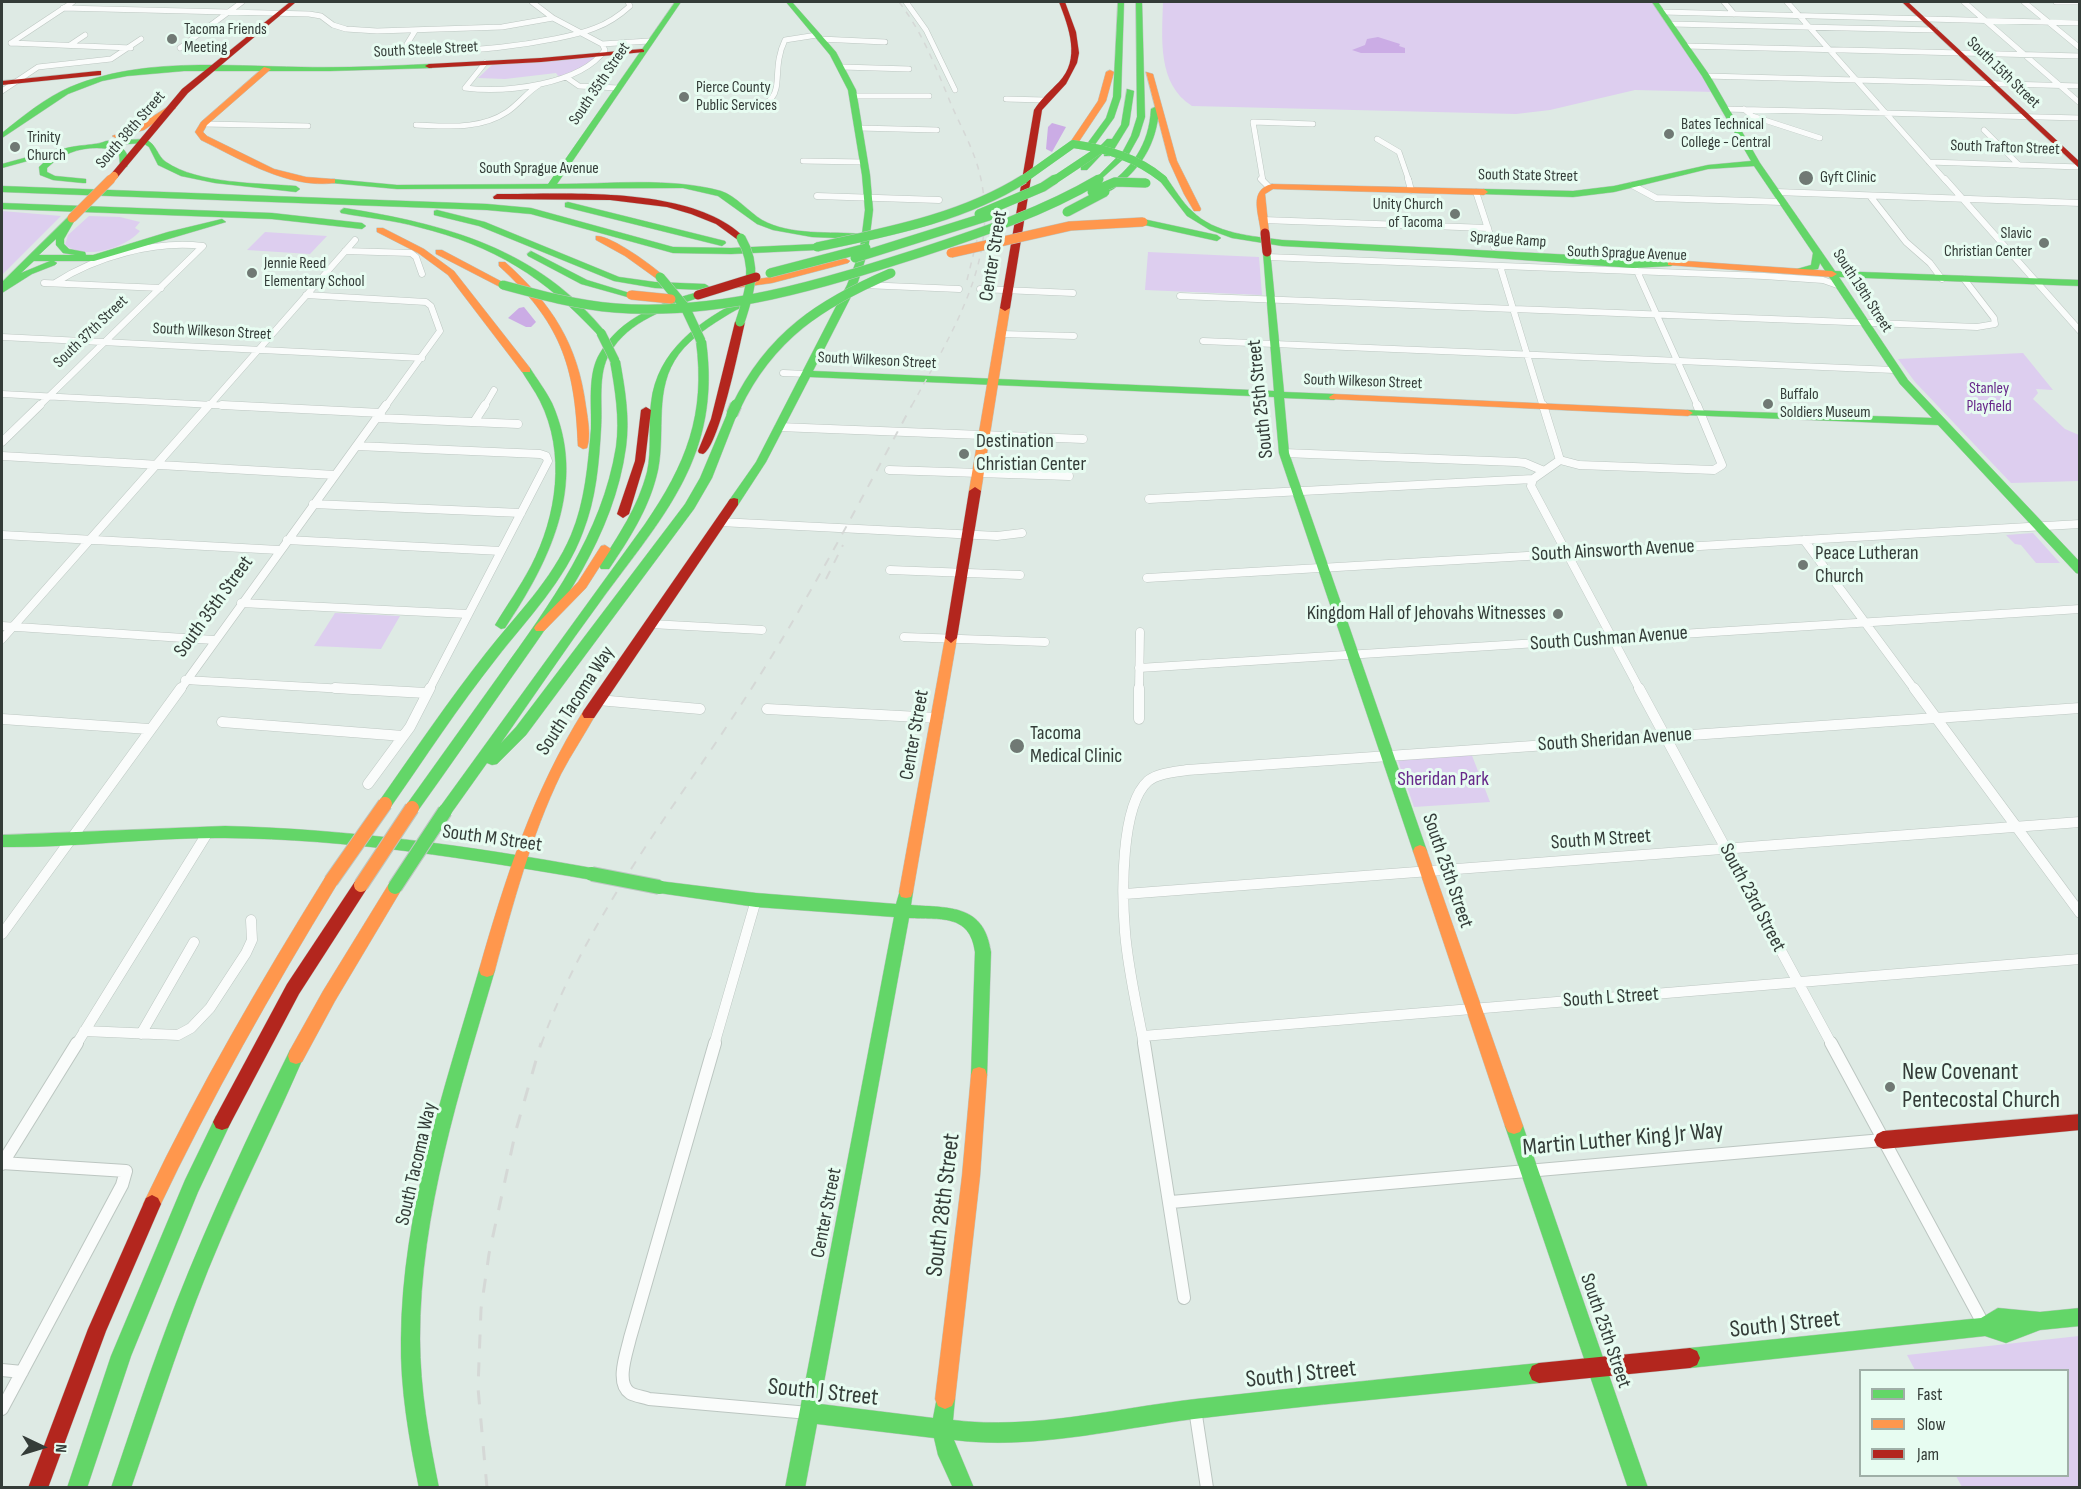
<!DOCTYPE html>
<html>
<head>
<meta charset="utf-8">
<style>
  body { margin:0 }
  #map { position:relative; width:2081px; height:1489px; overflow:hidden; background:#deeae4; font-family:"Sofia Sans Condensed",sans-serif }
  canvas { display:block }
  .frame { position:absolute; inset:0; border:3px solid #343c38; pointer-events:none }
  .legend { position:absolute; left:1859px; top:1369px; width:210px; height:108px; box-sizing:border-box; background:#e7fcf1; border:2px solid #9fafa7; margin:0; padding:8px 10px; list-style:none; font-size:18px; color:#343c38 }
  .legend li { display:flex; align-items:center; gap:12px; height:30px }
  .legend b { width:30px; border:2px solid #9fafa7 }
  .north { position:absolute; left:12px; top:1417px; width:60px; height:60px; -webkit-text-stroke:4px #e7fcf1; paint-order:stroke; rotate:94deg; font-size:16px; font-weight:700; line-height:24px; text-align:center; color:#343c38 }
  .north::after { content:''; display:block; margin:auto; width:21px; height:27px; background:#343c38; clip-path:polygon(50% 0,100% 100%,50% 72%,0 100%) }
</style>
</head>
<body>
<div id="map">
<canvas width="2081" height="1489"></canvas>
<div class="frame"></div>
<ul class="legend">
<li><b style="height:8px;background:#63d668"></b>Fast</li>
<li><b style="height:8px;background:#ff974d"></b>Slow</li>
<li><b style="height:8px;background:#b3261e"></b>Jam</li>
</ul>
<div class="north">N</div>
</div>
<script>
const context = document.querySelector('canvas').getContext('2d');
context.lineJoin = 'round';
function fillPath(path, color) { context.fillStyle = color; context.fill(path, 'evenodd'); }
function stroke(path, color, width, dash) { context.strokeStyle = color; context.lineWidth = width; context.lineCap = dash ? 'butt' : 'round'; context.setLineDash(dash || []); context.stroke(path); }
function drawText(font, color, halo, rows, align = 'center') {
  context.font = font + ' "Sofia Sans Condensed",sans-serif'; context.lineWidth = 6; context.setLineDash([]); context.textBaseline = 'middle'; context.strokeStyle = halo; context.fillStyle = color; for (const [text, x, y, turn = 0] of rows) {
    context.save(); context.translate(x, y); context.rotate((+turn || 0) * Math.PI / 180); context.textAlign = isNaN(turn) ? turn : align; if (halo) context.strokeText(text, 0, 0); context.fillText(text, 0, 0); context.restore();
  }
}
fillPath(new Path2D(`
  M1163,2H1651L1657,4L1715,92L1635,90L1550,110L1516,114L1192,106C1157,84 1162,38 1163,2Z
  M597,56L598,61L559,77L556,73L505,79L478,78L492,65Z
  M2,211L61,216L2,275Z
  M89,216L120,217L140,222L135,228L140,231C124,249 86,260 65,245L68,235Z
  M265,232L327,236L310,254L247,250Z
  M1148,252L1259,257L1262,295L1145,290Z
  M2023,353L2053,390L2036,389L2038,393L2033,399L2065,429L2079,435V481L2011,483L1915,382L1898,359Z
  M2033,533L2060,563H2036L2021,545L2015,544L2006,535Z
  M335,613L400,616L381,649L314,646Z
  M1471,753L1490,802L1414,807L1397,758Z
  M2079,1336V1487H1962L1956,1476H2068V1370H1915L1907,1355Z`), '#ddceef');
fillPath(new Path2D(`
  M1378,37L1400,44L1399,46L1405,48V53H1361L1352,50L1365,45L1367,39Z
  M1052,123L1066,127L1052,152L1046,149L1048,127Z
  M524,307L536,322L531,327H526L508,318L519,308Z`), '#cbace5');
const streetFar4 = new Path2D(`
  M906,2L926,30L955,90
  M1724,2L1734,14
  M1787,2L1946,181
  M1964,2L2080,103
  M2024,2L2080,48
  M2056,2H2080
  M63,8L309,14L321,16L333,25L346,29L377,31L502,27L553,18
  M1663,12L2080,23
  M1671,24L1935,30
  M415,31L407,44C438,60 561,42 595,28C609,23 619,16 630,6L628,2
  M820,39L885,42
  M11,43L131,48
  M11,43L73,2
  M602,44L649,41
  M70,45L85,35
  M1686,46L2080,56
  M180,48L242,2
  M485,63L465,88C505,93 580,85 605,50L602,44L553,18L532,2
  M842,67L909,69
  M1706,76L2080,86
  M566,77L579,86L618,88
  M2,91L38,67L111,59L141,39
  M853,96H929
  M1006,99L1044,100
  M740,109C795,105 767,77 785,40L817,35
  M1724,109L2080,118
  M1744,109L1752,116L1820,138
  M204,124L308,126
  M416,125C447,126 480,130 507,112C519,104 527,92 539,85
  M859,128L937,130
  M1984,130L2019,165
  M1377,139L1399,152L1409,181
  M803,161L864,162
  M1929,162L2080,167
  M1263,181L1253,122L1313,124`);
const streetFar3 = new Path2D(`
  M1261,179L1269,187
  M1408,179L1411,190
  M1945,179L2080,331
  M1632,185L1656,198L1782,202
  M1476,192L1494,247
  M1776,192L2080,203
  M817,196L939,200
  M1870,196L1906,242L1930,263L1942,279
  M1263,220L1488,228
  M345,251L411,253L416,257L422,274
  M1267,257L1764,276L1823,280L1840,286
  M1500,266L1543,407
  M1637,271L1698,407
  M44,283L161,288
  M864,285L959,289
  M980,289L1073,293
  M306,295L426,302L431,306L440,331L385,407
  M1180,296L1977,327L1995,324L1994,318L1964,279
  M1001,334L1074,336
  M2,337L422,358
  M1203,341L1894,370
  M783,373L807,374
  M2,394L252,407
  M38,407L203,246C155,240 95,257 55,283
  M208,407L355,240
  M484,407L494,390`);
const streetFar2 = new Path2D(`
  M222,405L381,413
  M1543,405L1560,460
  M378,418L518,424
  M474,422L485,405
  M779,427L1083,439
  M2,442L40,405
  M357,446L540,454L546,456L548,461L429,690
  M1284,453L1516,462L1525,463L1544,471
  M2,456L335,475
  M1560,460L1533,479L1531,486L1640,690
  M1560,460L1579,465L1714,470L1722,465L1697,405
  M889,470L1069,476
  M1149,499L1533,479
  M313,504L521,513
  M720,522L997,536L1022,533
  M2,535L279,550
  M287,540L501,551
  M1804,540L1915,690
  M890,570L1020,575
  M1147,578L2080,524
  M241,603L468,614
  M651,624L762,630
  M2,626L214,640
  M904,637L1045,642
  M2,639L209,405
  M1139,668L2080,609
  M185,680L363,690
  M180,690L386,405
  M1139,690L1140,632`);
const streetFar1 = new Path2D(`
  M335,688L426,693
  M1639,688L1832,1045
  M1914,688L2080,913
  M598,700L700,709
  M767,709L938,718
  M2,719L149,729
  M1139,719V688
  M222,722L403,736
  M368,784L410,727L430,688
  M1125,894L2080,822
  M2,934L181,688
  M84,1031L178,1035L191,1028L210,1008L246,953L252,940L251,920
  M141,1034L194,942
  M1143,1036L2080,959
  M76,1045L208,832
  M714,1045L756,900
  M1144,1045C1137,1007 1128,970 1125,932C1122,896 1120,806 1148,781C1158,773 1175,772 1187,770L2080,708`);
const street = new Path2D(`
  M715,1043L630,1338C627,1352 615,1383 630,1393C635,1396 644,1397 649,1399L809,1413
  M1144,1043L1184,1298
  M1831,1043L1985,1327
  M2,1163L126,1171L122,1185L2,1409
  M2,1164L77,1043
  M1171,1202L1883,1140
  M2,1370L22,1372
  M1195,1409L1207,1488`);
const fast = new Path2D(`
  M675,2H681L557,184C609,184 670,177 721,191C736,196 749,212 762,220C791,236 830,231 862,234L865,210L862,175L848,90L830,55L786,2H792L836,52L856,90L870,175L873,210L868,251L857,285L813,371L1274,391L1263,252L1270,250L1284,392L1334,394L1339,397L1334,400L1284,398L1289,453L1427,851L1425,855L1420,857L1415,855L1413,851L1279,453L1274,397L810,377L766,462L738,505L734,506L728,502L756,462L847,285L860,251L861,239L812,237L773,230L757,224L718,196L683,188L397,189L332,183L328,181L332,179L397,185L548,184Z
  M1118,2H1124L1121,97L1114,118L1091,150H1088L1084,148L1106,118L1113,97Z
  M1136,2H1142L1145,117L1139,136L1129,154L1099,181L1095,179L1123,151L1131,136L1137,117Z
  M1652,2H1658L1710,76L1760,163L1835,271L2080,280V286L1839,277L1908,380L2080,562V574L2076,573L1938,425L1684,415V411L1688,410L1932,418L1900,384L1820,263L1818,269L1797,273V269L1811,265L1813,253L1754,166L1708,169L1614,192L1573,197L1481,194V190L1484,189L1573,191L1614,186L1708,165L1751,161L1702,76Z
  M429,64H432V68L330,71H184L127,76L102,81L68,94L2,138V133C23,116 45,98 70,87C141,57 225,66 301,67C344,68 386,66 429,64Z
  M1127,89L1134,91L1129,125L1110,156H1104L1105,151L1087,170H1081V166L1107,139H1112L1121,125Z
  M1155,107L1159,109C1157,139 1145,163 1122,182C1116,187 1110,193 1102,193V189C1132,169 1149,145 1151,109Z
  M145,139C157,144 157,156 166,162C198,184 259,183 296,186L300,189L296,192L215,183L181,176L158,165L149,147L143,143L115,145C126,147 130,157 127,167L120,165L119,153L116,150C90,145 67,149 47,168V172L55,176L86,179V183H83L53,180L40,175L39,167L53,154L2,168V164L57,149L61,150C75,144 96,146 106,141Z
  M1160,177H1166C1174,188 1182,202 1192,211C1215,234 1252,236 1282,240L1671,260L1676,263L1671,266L1633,268L1453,255L1282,246L1232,238L1210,230L1187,216L1160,181Z
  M2,186L487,204L531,208L673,247L731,248L817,244L821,247L817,250L731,254L673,253L531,214L487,210L2,192Z
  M568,202L725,241L726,243L722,246L565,207V203Z
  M2,203L272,213L362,223L366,226L362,229L272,219L2,209Z
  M344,208C446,224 539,249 606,333L598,335C544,277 495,246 418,227C393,220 367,218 341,213L340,211Z
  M437,210L485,222L619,277L655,282L705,284L710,287L705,290L655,288L614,281L479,226L434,215V211Z
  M69,216L76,218L64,239V244L69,249L85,252L86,255H93L168,232L222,219L226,222L94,261H54L57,263L55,265L32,274L2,293V282ZM56,239V245L63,253L75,255H39ZM34,261H50L21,273Z
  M1143,219L1217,235L1221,238L1217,241L1140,224L1139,222Z
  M531,251L587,280L636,295L631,298L581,284L528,256L527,254Z
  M698,292L701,293V297C668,308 628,321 610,353C597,374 603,405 601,429C599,464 596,499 583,532C565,581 527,619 496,659C458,707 425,758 390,808L385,810L380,808L378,804L380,800C415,750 449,700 486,653C516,615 552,580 571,535C585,502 588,464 591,429C592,405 587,374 600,353C620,318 661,302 698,292Z
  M745,298L753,300C746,306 737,309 729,314C711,325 692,337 679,354C653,389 666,431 658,470C650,507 630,538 609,569H601L599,566C618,536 638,507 647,472C652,449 648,426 651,403C657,350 700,320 745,298Z
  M701,338L706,341C722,456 663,516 600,602C566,648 534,696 501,743L516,727L685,504L700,478L727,414L732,411L736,412L737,414L712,478L694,509L526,735L497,764L492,765L487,763L450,815L445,817L440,815L438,811L440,807L645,524C686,464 706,415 696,341Z
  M615,358L620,361C625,389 630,418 626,447C614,536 559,610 509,681C478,725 448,769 417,812L412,814L407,812L405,808L407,804C438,761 469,717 500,674C550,604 602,534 616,447C620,419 615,389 610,361Z
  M526,367L530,368C537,379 546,391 552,403C588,484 550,561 505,628L501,629L495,625C507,605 520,587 531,566C557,516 566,453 540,401C535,391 527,380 521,370Z
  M225,826C349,829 470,846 592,868L597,870L599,874L597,878L592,880C471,859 349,839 225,838C150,837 76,848 2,847V835Z
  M659,881L756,893L896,904L901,887L906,886L911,887L913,892L911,905C950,908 984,904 991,952L987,1075L985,1081L979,1083L973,1081L971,1075L975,952C970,913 939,920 909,918L820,1404L933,1418L938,1392L945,1389L952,1392L955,1399L953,1420C1034,1430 1116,1408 1196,1399C1310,1386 1425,1375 1539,1363L1546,1366L1549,1373L1546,1380L1539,1383C1424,1395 1309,1405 1194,1419C1116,1429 1033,1450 954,1440L974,1488H953L938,1455L934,1438L817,1424L805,1488H785L894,917L756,907L659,893L654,892L652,887L654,882Z
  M487,963L493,965L495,970C460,1090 420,1212 420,1339C420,1389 429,1439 439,1488H419C409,1439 400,1388 401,1339C402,1212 444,1090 479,970L481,965Z
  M296,1048L302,1050L304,1056C278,1117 247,1177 221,1239C186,1320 160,1404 131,1488H111C132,1426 152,1364 176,1303C210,1217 249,1133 290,1050Z
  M222,1114L228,1116L231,1122L198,1192L131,1356L87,1488H67L111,1356L185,1180L216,1116Z
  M1514,1118L1520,1120L1523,1126L1648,1488H1628L1505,1126L1508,1120Z
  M1998,1308L2040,1312L2080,1308V1326L2040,1330L2006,1343L1985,1336L1690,1368L1683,1365L1680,1358L1683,1351L1690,1348L1981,1318Z`);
const slow = new Path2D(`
  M264,67L271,69L207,125L203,132L207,136L274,169L306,177L332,179H335V183C288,189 242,160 201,140L195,132L201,122Z
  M1110,70L1114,72L1106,101L1076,146H1070L1069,144L1098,101L1106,72Z
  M1146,72L1153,74L1177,161L1201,209L1200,211H1194L1184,194L1169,161Z
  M169,106L176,108L144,130L116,138L112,136L138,126Z
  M1272,184L1484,189L1488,192L1484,195L1273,189L1265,194L1269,233L1265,236L1261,233C1259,213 1248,190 1272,184Z
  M377,228H383L424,249L454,271L530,368V372H522L448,275L418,253L377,232Z
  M596,236C611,235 653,266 665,277L657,279L625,256L596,240Z
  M436,250H442L508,285L500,287L436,254Z
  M845,258L850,261L848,263L772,283L736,288L731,285L736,282L772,277Z
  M1671,260L1832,271L1837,274L1832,277L1668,265V261Z
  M499,262H505C552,304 578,344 586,407C588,420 591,437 587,448L583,449L578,446C575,364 560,322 499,266Z
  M1005,305L1010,308L981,491L975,495L969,491L1000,308Z
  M1334,394L1688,410L1693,413L1688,416L1330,399L1329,397Z
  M605,545L611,549L586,588L544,631H536L534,628L536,625L578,582L601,546Z
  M951,633L957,638L913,892L911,897L906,898L901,897L899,892L945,638Z
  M589,709L596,714C585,734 572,753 561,774C531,836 513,904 495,970L493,975L487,977L481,975L479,970C505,879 533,791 584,710Z
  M1420,845L1425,847L1427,851L1523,1126L1520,1132L1514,1134L1508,1132L1505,1126L1413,851L1415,847Z
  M331,875L336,876L338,881L336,886C272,991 211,1098 158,1210L152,1213L146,1210L143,1204L146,1198C199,1087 261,981 326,876Z
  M395,881L400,882L402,887L400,892L335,1001L302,1062L296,1064L290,1062L288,1056L290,1050L323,991L390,882Z
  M979,1067L985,1069L987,1075L980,1176L955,1399L952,1406L945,1409L938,1406L935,1399L962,1176L971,1075L973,1069Z`);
const jam = new Path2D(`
  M290,2H296L188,93L117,178H111V174L182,89Z
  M1059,2H1065L1076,32L1079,53L1077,63L1066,84L1042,110L1010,308L1005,311L1000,308L1034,110C1041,99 1050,91 1059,82C1081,59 1069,28 1059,2Z
  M1902,2H1908L2080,162V169Z
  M642,49L644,50V52L541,62L429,68L425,66L429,64L541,58Z
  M98,71H101V75L2,85V81Z
  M497,194C567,194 693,185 745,238L738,240L716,224L691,214L667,207L610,200L494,199L493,197Z
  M740,319L745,322C740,343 719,448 703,454L699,453L698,451L711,419L735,322Z
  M646,407L651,410L645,461L629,514L623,518L617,514L635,461L641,410Z
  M975,487L981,491L957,638L951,643L945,638L969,491Z
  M734,498L738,499V505L594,718H584L582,714L584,710L730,499Z
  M361,879L366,880L368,885L366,890L299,994L228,1128L222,1130L216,1128L213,1122L216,1116L287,984L356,880Z
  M2080,1114V1130L1883,1149L1877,1146L1874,1140L1877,1134L1883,1131Z
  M152,1195L158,1198L161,1204L106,1331L48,1488H28L88,1329L146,1198Z
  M1690,1348L1697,1351L1700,1358L1697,1365L1690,1368L1539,1383L1532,1380L1529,1373L1532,1366L1539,1363Z`);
stroke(streetFar4, '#bcc6c1', 6);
stroke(streetFar3, '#bcc6c1', 7);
stroke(streetFar2, '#bcc6c1', 9);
stroke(streetFar1, '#bcc6c1', 11);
stroke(street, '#bcc6c1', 14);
stroke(fast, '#bcc6c1', 1);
stroke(slow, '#bcc6c1', 1);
stroke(jam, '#bcc6c1', 1);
stroke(streetFar4, '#fafcfb', 5);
stroke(streetFar3, '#fafcfb', 6);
stroke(streetFar2, '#fafcfb', 8);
stroke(streetFar1, '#fafcfb', 10);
stroke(street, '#fafcfb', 12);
fillPath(fast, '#63d668');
fillPath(slow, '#ff974d');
fillPath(jam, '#b3261e');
stroke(new Path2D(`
  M899,2C923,33 936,68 951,104C960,125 973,148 979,171C1002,257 951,334 911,407
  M967,280L977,240`), '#d5d8d6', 1.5, [6, 6]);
stroke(new Path2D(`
  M826,579L843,545
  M541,1045C586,918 674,809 746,697C807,603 859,503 912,405`), '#d5d8d6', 2, [9, 9]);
stroke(new Path2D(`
  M487,1488L478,1388L481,1309L489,1254L516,1130L541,1043`), '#d5d8d6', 3, [14, 14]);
const fastBridgeFar3 = new Path2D(`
  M1021,181L1073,144C1107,149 1136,157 1163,179
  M1053,181L1101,149
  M1096,181L1099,179`);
const fastBridgeFar2 = new Path2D(`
  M1092,192L1115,182L1146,183
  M1067,212L1105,192
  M979,214L1043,187L1055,179
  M817,247C887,232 962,218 1024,179
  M855,258L989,216
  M770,273L866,248
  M660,277L685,307L701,341
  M503,285C540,295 577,305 615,308C721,316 822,284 922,252C983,232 1043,212 1099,179
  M740,322C750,292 758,267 741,238
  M601,333L615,361
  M736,407C770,336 821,303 891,273`);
const fastBridgeFar1 = new Path2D(`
  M732,414L736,405`);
const fastBridge = new Path2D(`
  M592,874L659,887
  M395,887L445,811`);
const slowBridgeFar2 = new Path2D(`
  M109,181L114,176`);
const slowBridgeFar1 = new Path2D(`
  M72,218L111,179
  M951,253L1070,226L1143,222
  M631,295L671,299`);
const slowBridge = new Path2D(`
  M331,881L385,804
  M361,885L412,808`);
const jamBridge = new Path2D(`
  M1265,233L1267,252
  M698,295L756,277`);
stroke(fastBridgeFar3, '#bcc6c1', 8, []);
stroke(fastBridgeFar2, '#bcc6c1', 10, []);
stroke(fastBridgeFar1, '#bcc6c1', 13, []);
stroke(fastBridge, '#bcc6c1', 16, []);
stroke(slowBridgeFar2, '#bcc6c1', 8, []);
stroke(slowBridgeFar1, '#bcc6c1', 10, []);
stroke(slowBridge, '#bcc6c1', 16, []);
stroke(jamBridge, '#bcc6c1', 10, []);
stroke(fastBridgeFar3, '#63d668', 8);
stroke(fastBridgeFar2, '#63d668', 9);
stroke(fastBridgeFar1, '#63d668', 11);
stroke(fastBridge, '#63d668', 14);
stroke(slowBridgeFar2, '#ff974d', 8);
stroke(slowBridgeFar1, '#ff974d', 9);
stroke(slowBridge, '#ff974d', 14);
stroke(jamBridge, '#b3261e', 9);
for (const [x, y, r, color] of [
  [172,39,6,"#707974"],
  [684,97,6,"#707974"],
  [1669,134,6,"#707974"],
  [15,147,6,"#707974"],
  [1806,178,8,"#707974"],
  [1455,214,6,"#707974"],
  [2044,243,6,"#707974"],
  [252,273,6,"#707974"],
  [1768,404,6,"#707974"],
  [964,454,6,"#707974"],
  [1803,565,6,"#707974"],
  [1558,614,6,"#707974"],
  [1017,746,8,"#707974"],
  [1890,1087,6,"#707974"]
]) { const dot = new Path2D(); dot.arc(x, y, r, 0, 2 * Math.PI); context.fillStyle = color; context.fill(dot); stroke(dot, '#e7fcf1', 2); }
drawText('16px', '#343c38', '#e7fcf1', [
  ["Tacoma Friends",184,30],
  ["Meeting",184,48],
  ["Pierce County",696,88],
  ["Public Services",696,106],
  ["Bates Technical",1681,125],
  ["College - Central",1681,143],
  ["Trinity",27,138],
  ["Church",27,156],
  ["Gyft Clinic",1820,178],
  ["Unity Church",1443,205,"right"],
  ["of Tacoma",1443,223,"right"],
  ["Slavic",2032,234,"right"],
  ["Christian Center",2032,252,"right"],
  ["Jennie Reed",264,264],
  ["Elementary School",264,282],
  ["Buffalo",1780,395],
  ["Soldiers Museum",1780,413]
], 'left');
drawText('16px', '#343c38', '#e7fcf1', [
  ["South Steele Street",426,50,-3],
  ["South 15th Street",2003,73,44],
  ["South 35th Street",600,84,-56],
  ["South 38th Street",131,130,-49],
  ["South Trafton Street",2005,148,2],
  ["South Sprague Avenue",539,169],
  ["South State Street",1528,176,1],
  ["Sprague Ramp",1508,240,4],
  ["South Sprague Avenue",1627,254,2],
  ["South 19th Street",1862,291,57],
  ["South 37th Street",91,332,-44],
  ["South Wilkeson Street",212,332,3],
  ["South Wilkeson Street",877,361,3],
  ["South Wilkeson Street",1363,382,2]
]);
drawText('16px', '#67288a', '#e7fcf1', [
  ["Stanley",1989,389],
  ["Playfield",1989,407]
]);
drawText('20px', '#343c38', '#e7fcf1', [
  ["Center Street",994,256,-81],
  ["South 25th Street",1261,399,-96],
  ["South Ainsworth Avenue",1613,551,-3],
  ["South 35th Street",214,607,-54],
  ["South Cushman Avenue",1609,639,-4],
  ["South Tacoma Way",576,701,-57],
  ["Center Street",915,735,-80],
  ["South Sheridan Avenue",1615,740,-4],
  ["South M Street",492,839,8],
  ["South M Street",1601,840,-4],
  ["South 25th Street",1447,871,71],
  ["South 23rd Street",1752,898,62],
  ["South L Street",1611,998,-4],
  ["South Tacoma Way",417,1164,-77],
  ["Center Street",827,1213,-79],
  ["South 25th Street",1605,1331,71]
]);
drawText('20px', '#343c38', '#e7fcf1', [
  ["Destination",976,442],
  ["Christian Center",976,465],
  ["Peace Lutheran",1815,554],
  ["Church",1815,577],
  ["Kingdom Hall of Jehovahs Witnesses",1546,614,"right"],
  ["Tacoma",1030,734],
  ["Medical Clinic",1030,757]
], 'left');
drawText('20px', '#67288a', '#e7fcf1', [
  ["Sheridan Park",1443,780]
]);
drawText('24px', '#343c38', '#e7fcf1', [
  ["New Covenant",1902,1073],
  ["Pentecostal Church",1902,1101]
], 'left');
drawText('24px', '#343c38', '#e7fcf1', [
  ["Martin Luther King Jr Way",1623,1140,-5],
  ["South 28th Street",944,1205,-83],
  ["South J Street",1785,1325,-6],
  ["South J Street",1301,1375,-6],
  ["South J Street",823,1393,6]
]);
</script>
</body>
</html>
